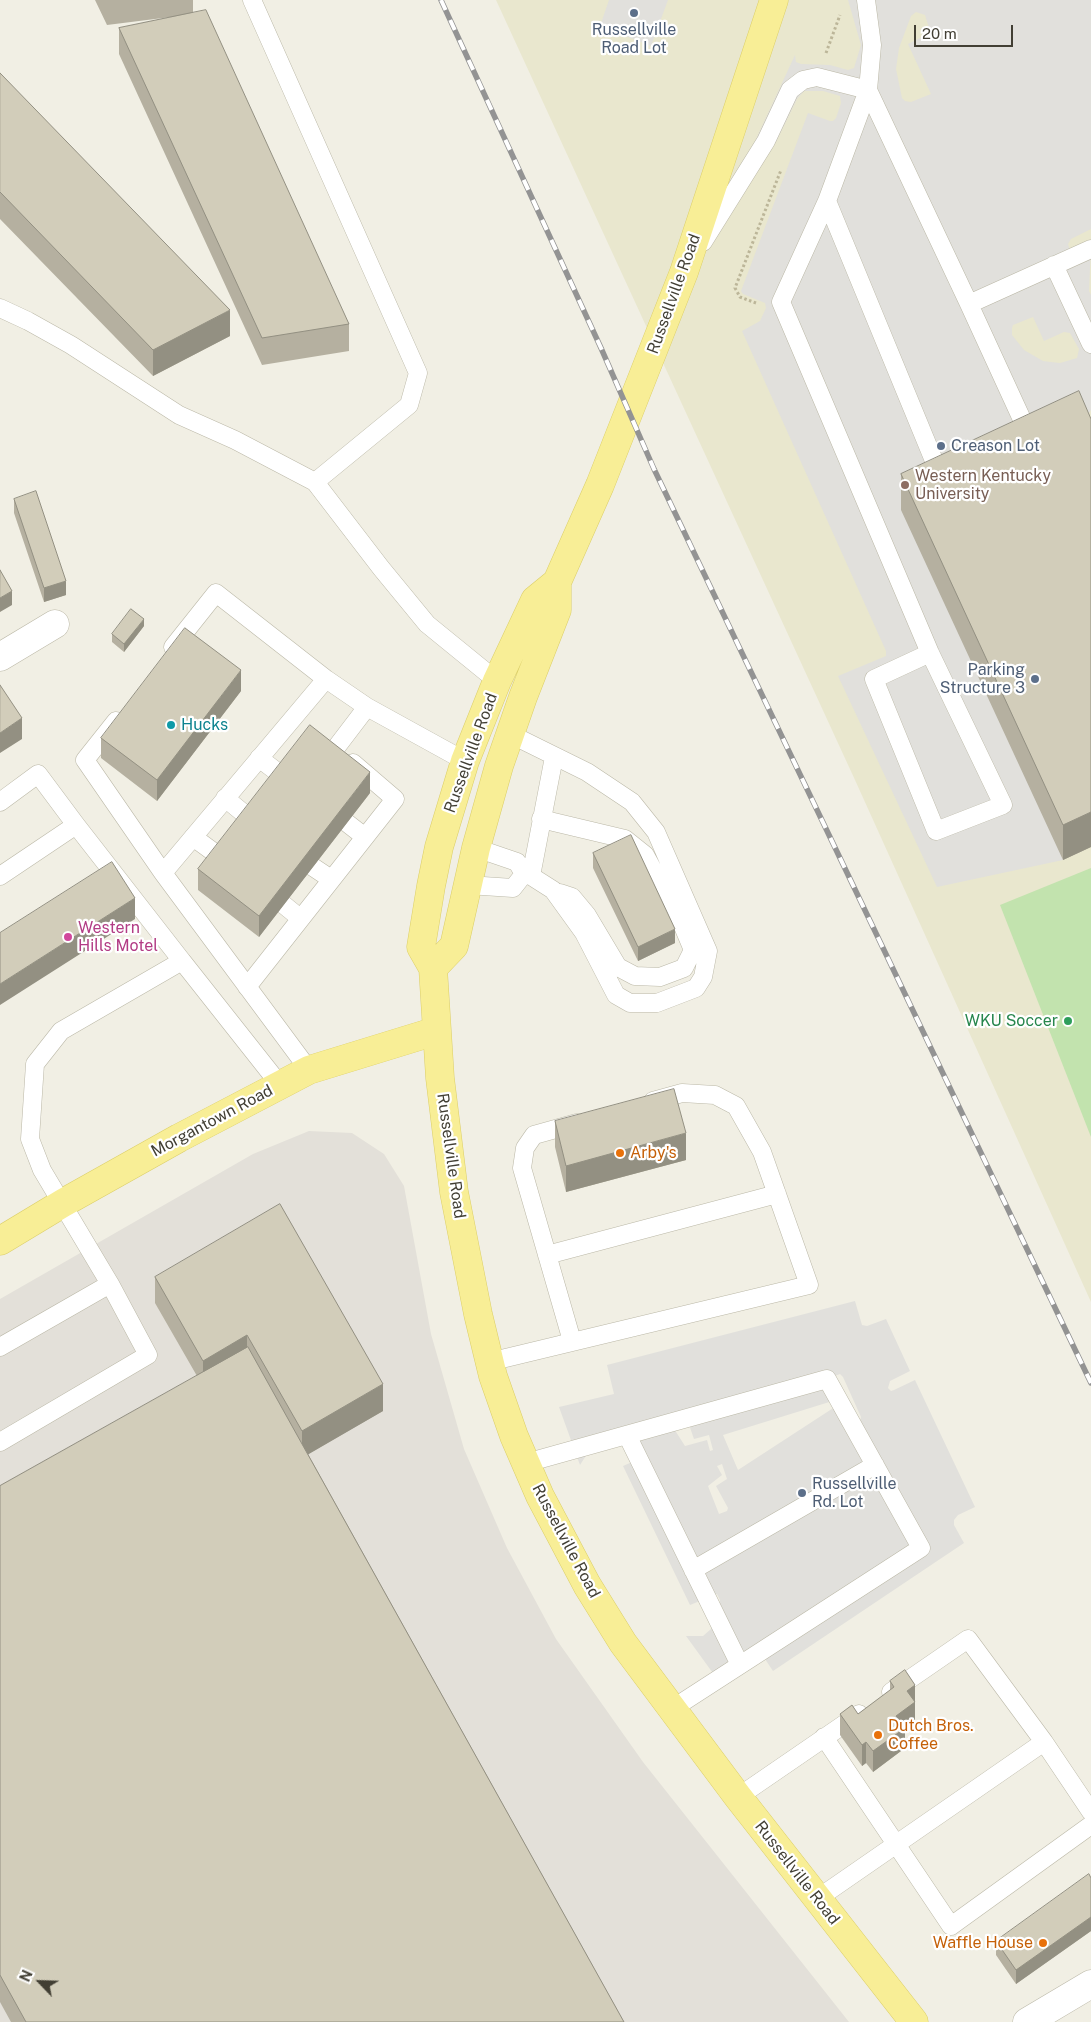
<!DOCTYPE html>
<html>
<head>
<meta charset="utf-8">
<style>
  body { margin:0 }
  #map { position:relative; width:1091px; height:2022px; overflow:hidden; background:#f1efe4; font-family:"Public Sans",sans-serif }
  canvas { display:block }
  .north { position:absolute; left:15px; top:1957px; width:50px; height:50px; -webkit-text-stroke:4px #fff; paint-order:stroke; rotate:294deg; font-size:14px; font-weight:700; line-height:20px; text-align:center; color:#423f34 }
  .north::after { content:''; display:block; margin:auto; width:18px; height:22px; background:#423f34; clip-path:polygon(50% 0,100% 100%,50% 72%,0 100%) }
  .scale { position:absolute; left:914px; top:25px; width:99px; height:22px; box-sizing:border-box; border:2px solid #423f34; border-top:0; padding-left:6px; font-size:15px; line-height:18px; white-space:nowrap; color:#423f34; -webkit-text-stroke:4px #fff; paint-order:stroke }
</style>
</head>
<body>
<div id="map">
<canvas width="1091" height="2022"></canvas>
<div class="north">N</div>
<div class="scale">20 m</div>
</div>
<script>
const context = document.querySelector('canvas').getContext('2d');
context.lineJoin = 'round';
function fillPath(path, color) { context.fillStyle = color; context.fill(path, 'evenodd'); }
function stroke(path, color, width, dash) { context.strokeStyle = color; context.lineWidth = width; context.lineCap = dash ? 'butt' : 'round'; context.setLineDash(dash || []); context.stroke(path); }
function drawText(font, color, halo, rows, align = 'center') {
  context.font = font + ' "Public Sans",sans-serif'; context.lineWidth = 4.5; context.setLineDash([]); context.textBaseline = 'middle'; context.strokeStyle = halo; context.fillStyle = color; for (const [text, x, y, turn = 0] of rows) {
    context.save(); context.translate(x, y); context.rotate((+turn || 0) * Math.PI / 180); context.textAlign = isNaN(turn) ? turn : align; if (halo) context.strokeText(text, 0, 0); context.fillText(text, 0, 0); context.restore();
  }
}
fillPath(new Path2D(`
  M309,1131L352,1133L384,1154L404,1186L431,1334L464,1449L507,1548L556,1639L643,1762L849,2022H0V1299L253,1154Z`), '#e3e0d9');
fillPath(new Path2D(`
  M496,0H1091V1302L855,780Z`), '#e9e7ce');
fillPath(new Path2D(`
  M1091,868V1137L1000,905Z`), '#c2e3ae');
fillPath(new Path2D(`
  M609,0H668L651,46L600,26Z
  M848,0H1091V229L1071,239L1068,244L1070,250L1091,247L1089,291L1091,295V410L1079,427L1091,818L1060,832L1063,860L937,887L838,676L886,656V651L742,331L760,321L766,308L765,303L743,294L741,291L808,113L830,121H833L836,118L841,103L840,96L823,91H804L797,99L777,140L757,170L744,165L795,55L796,62L801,64L830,65L848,70L854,68L861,45ZM916,12L925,15L930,31L926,35L908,44L931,94L911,102L905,101L902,98L896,69L899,48L911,16ZM1033,317L1044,341L1064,332L1070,333L1079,349L1077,358L1060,363L1051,362L1043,361L1024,350L1012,335V328L1013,325Z
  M855,1301L862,1325L867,1326L886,1319L910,1371L890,1381L888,1388L891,1391L894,1390L915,1380L975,1507L958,1515L954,1520V1525L964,1543L773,1671L763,1656L733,1668L723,1687L686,1636H703L711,1629L719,1614L720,1600L717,1594L690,1605L623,1466L639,1459L635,1443L589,1451L580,1465L559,1407L614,1394L607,1365ZM840,1374L843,1377L861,1417L859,1424L841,1403L738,1470L723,1435L839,1399L832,1377ZM687,1419L694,1439L709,1435L713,1450L710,1451L707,1440L685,1446L671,1424ZM722,1464L727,1479L716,1486L728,1508L727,1511L719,1514L708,1486L722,1475L717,1466Z`), '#e1e0dc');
const service = new Path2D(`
  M252,0L418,373L409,405L315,482L381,568L427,624L497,681
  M866,0L872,45L868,90L827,201L781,302L930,653L1003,805L936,831L874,679L930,653
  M827,201L942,480
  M703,242L766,141L790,90L803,80L817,77L868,90L969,304L1031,439
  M1054,265L1091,344
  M969,304L1091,249
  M0,308L28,321L71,345L179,415L235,440L315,482
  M173,647L216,593L326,679
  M116,721L85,760L163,873
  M335,749L367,707
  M259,758L285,778
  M225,798L253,821
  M0,802L38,774L76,825L182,961
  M541,819L625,839L645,855L680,919L693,950L684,968L660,977L635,976L618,967L587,915L572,897L560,893
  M347,823L365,837
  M193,837L223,859
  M476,848L517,862L524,874L531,876L553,890L584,933L616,995L630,1003H657L696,988L703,977L708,951L656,832L632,802L587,772L510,734
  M313,867L331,879
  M0,876L76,825
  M531,876L554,757
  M468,885L513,888L524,874
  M284,905L300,918
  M247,987L395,799L353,763
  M309,1070L163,873L326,679L367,707L465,761
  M547,1255L777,1194
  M572,1341L522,1168L525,1148L534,1135L577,1123
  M0,1347L110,1284
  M489,1362L809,1285L762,1152L736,1106L715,1095L682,1093L653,1101
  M627,1435L740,1665
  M0,1442L148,1355L110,1284L42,1170L30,1139L35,1064L61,1031L182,961L280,1085
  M526,1463L827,1379L921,1548L672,1709
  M693,1570L875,1465
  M891,1692L968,1639L1044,1742
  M824,1737L951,1926L1091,1825
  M738,1797L859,1714
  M817,1899L1044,1742L1091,1812`);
const minor = new Path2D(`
  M0,657L55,624
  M1027,2022L1091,1984`);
const primary = new Path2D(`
  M557,582L535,600L497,681L465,761L439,847L431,886L421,947L433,968L440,1078L454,1192L478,1314L493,1376L514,1436L540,1496L587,1585L623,1643L738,1797L914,2022
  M433,968L454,946L476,848L499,766L523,697L557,610V582L600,485L684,272L774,0
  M0,1241L63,1203L179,1138L309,1070L436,1031`);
stroke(service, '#bbb8a7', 19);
stroke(minor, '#bbb8a7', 29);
stroke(primary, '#dbce67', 29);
stroke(new Path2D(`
  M826,53L840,15
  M756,303L740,297L735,288L781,170`), '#bcb699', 3, [2.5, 2.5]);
stroke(service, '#fff', 18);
stroke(minor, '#fff', 28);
stroke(primary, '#f8ee96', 28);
const rail = new Path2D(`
  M441,0L601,348L654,469L1091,1383`);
stroke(rail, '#939393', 5.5);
stroke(rail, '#fff', 4, [11]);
fillPath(new Path2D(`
  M95,0H193V12L349,324V351L262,365L119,54V28L171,17L107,25Z
  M0,73L230,336L153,376L0,219Z
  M1091,419V847L1063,860L901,510V474Z
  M14,499L66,595L44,602L14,513Z
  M144,626L124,652L112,642V634Z
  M241,691L157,801L101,758V738Z
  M370,793L259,937L198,890V869Z
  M593,853L675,943L638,961L593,868Z
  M555,1121L686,1160L566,1192L555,1147Z
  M155,1277L383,1411L308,1454L624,2022H11L0,2002V1486L197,1376L155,1303Z
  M890,1681L915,1685V1723L905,1730V1748L873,1772L866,1763L862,1766L840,1735V1714H858L890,1691Z
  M1091,1878V1931L1016,1984L996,1955V1941Z`), '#b5b0a0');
fillPath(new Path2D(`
  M230,310V336L153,376V350Z
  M66,581V595L44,602V588Z
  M12,591V605L0,612V598Z
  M144,619V626L124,652V644Z
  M241,670V691L157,801V780Z
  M22,718V739L0,753V733Z
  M370,772V793L259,937V916Z
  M1091,812V847L1063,860V825Z
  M135,898V919L0,1005V984Z
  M675,929V943L638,961V947Z
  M686,1133V1160L566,1192V1166Z
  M247,1335V1362L203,1388V1361Z
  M383,1384V1411L302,1458V1431Z
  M915,1685V1723L905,1730V1748L873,1772V1751L896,1716L907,1691Z
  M866,1742V1763L862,1766V1745Z
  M1091,1917V1931L1016,1984V1970Z`), '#939082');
const building = new Path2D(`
  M206,10L349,324L262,338L119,28Z
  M0,73L230,310L153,350L0,192Z
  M1079,391L1091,419V812L1063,825L901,474Z
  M36,491L66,581L44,588L14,499Z
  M0,570L12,591L0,598Z
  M131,609L144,619L124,644L112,634Z
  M185,628L241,670L157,780L101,738Z
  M0,685L22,718L0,733Z
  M310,725L370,772L259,916L198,869Z
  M631,835L675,929L638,947L593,853Z
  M112,862L135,898L0,984V933Z
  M674,1089L686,1133L566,1166L555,1121Z
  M280,1204L383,1384L302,1431L247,1335L203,1361L155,1277Z
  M248,1347L624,2022H26L0,1975V1486Z
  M905,1670L915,1685L907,1691L915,1702L896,1716L905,1728L873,1751L866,1742L862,1745L840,1714L852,1705L858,1714L894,1687L890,1681Z
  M1089,1874L1091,1878V1917L1016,1970L996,1941Z`);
fillPath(building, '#d2cdba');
stroke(building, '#939082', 1);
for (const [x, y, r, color] of [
  [634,13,5,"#5c6f8a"],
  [941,446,5,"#5c6f8a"],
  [905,485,5,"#8d6e63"],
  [1035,679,5,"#5c6f8a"],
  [171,725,5,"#0f9aa8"],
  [68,937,5,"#d1479c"],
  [1068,1021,5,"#2e9e5b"],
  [620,1153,5,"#e8710a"],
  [802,1493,5,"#5c6f8a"],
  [878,1735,5,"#e8710a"],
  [1043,1943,5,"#e8710a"]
]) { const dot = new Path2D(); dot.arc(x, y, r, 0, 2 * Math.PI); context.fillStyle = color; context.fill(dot); stroke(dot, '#fff', 2); }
drawText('16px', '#4e5e75', '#fff', [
  ["Russellville",634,30,"center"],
  ["Road Lot",634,48,"center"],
  ["Creason Lot",951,446],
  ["Parking",1025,670,"right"],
  ["Structure 3",1025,688,"right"],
  ["Russellville",812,1484],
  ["Rd. Lot",812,1502]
], 'left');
drawText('16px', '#423f34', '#fff', [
  ["Russellville Road",674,294,-70],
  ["Russellville Road",471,753,-70],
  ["Morgantown Road",212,1121,-28],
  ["Russellville Road",451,1156,82],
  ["Russellville Road",566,1541,62],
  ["Russellville Road",797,1873,52]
]);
drawText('16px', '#785e54', '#fff', [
  ["Western Kentucky",915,476],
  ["University",915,494]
], 'left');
drawText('16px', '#0d838f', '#fff', [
  ["Hucks",181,725]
], 'left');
drawText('16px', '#b23c85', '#fff', [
  ["Western",78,928],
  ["Hills Motel",78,946]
], 'left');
drawText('16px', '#27864d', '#fff', [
  ["WKU Soccer",1058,1021]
], 'right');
drawText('16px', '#c56008', '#fff', [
  ["Arby's",630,1153],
  ["Dutch Bros.",888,1726],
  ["Coffee",888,1744],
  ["Waffle House",1033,1943,"right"]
], 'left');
</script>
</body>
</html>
